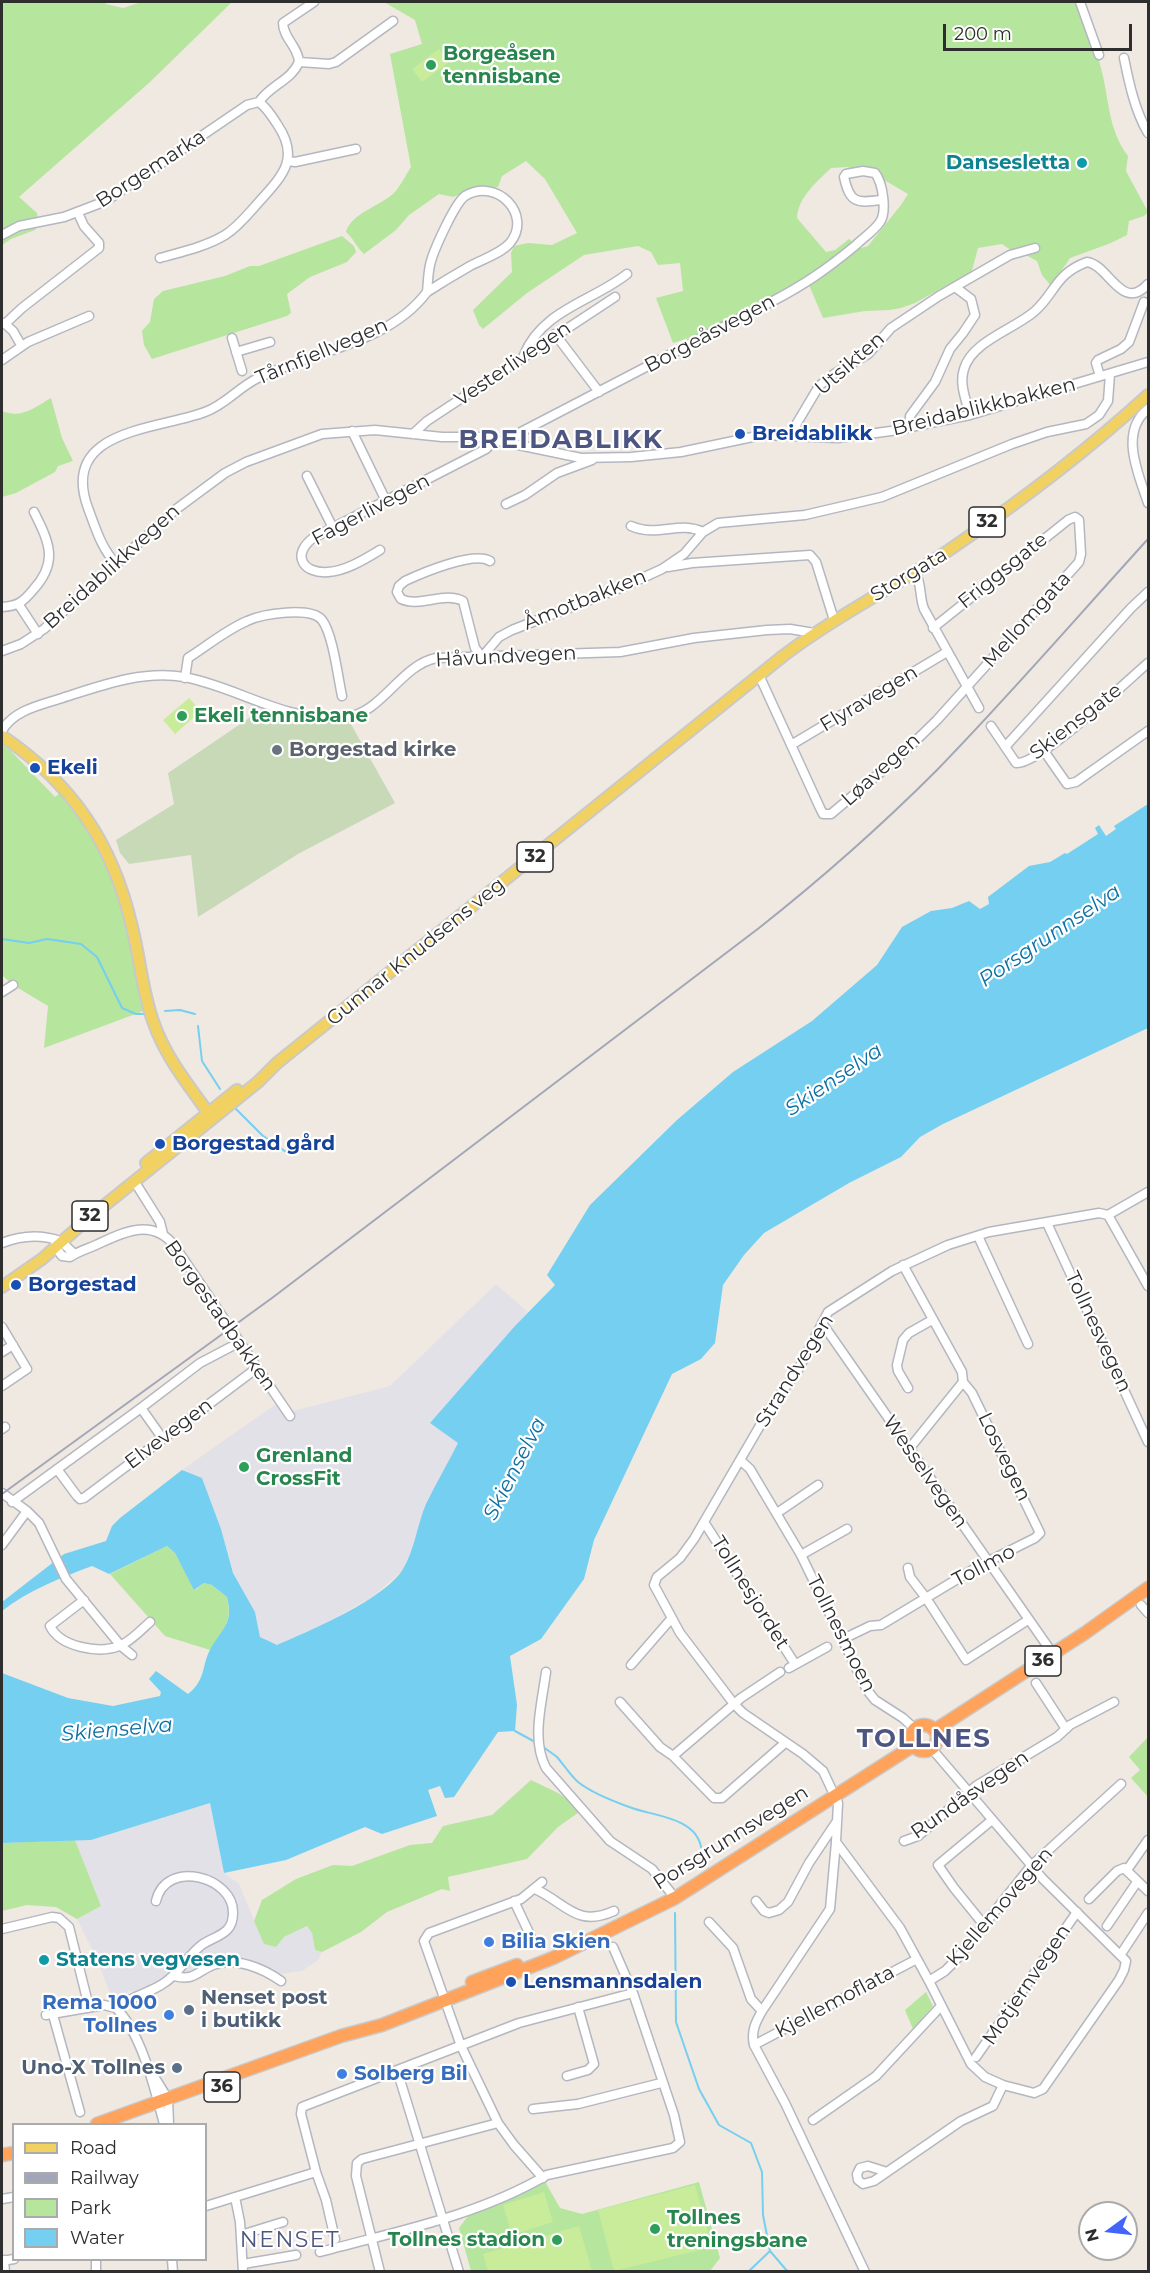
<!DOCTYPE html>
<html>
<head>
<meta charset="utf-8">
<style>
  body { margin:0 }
  #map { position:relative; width:1150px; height:2273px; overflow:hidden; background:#efe9e1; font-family:Montserrat,sans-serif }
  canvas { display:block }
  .frame { position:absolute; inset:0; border:3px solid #2e2e2e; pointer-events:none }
  .legend { position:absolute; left:12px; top:2123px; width:195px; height:138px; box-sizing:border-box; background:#fff; border:2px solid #ababab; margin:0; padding:8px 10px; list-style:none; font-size:18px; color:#2e2e2e }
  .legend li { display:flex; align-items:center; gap:12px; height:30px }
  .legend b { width:30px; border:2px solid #ababab }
  .north { position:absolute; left:1078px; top:2201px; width:60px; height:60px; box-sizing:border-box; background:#fff; border:2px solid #ababab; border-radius:50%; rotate:255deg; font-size:16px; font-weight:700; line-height:24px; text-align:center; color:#2e2e2e }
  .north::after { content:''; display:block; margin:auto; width:21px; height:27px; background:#4264fb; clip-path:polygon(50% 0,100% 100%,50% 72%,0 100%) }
  .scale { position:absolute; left:943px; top:24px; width:189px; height:27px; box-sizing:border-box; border:3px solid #2e2e2e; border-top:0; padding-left:8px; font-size:18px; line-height:21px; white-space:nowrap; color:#2e2e2e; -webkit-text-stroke:4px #fff; paint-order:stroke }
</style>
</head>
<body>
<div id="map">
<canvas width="1150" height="2273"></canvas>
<div class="frame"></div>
<ul class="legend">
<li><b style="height:8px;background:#f2d163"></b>Road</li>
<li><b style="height:8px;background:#a3a6b8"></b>Railway</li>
<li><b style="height:16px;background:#b6e59e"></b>Park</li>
<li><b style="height:16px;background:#75cff0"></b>Water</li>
</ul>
<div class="north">N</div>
<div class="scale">200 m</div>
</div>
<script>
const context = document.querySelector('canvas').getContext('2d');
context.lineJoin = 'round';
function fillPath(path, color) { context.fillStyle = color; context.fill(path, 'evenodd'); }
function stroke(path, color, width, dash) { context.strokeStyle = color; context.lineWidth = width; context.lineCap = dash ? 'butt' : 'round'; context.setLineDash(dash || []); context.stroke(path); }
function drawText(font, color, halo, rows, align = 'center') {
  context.font = font + ' Montserrat,sans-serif'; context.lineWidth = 4.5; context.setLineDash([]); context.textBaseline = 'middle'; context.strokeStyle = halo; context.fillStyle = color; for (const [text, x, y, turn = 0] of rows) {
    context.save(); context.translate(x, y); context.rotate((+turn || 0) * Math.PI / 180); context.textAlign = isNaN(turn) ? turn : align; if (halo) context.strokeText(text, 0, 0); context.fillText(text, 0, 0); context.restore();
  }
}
fillPath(new Path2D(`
  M496,1284L528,1312L431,1423L459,1443L426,1506L415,1544L402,1571L372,1597L324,1624L277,1645L260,1637L255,1612L233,1573L221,1529L202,1478L182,1470L283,1399L293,1411L390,1386Z
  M210,1803L224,1873L239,1884L264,1944L276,1947L284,1937L307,1926L312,1933L315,1950L322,1952L318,1960L302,1971L264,1976L232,1961L189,1976L168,1974L140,1995L129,1990L116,2008L95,1955L77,1919L101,1906L75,1840H91Z`), '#e3e1e8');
fillPath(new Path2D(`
  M2,2H106V4L123,8L142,2H232L150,82L19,197L37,213L38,224L35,230L11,239L2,245Z
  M384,2H1078C1086,23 1095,45 1101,68C1109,98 1108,130 1128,156L1126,171L1148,212L1144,216L1129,221L1127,235L1111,243L1070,258L1051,286L1042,275L1037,261L1024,254L1018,255L1002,244L978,248L970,278L961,285L953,282L915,303L901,308L890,310L865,311L823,318L809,285L704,333L673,343L656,298L683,291L680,263L658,265L651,252L638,246L584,255L527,293L483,329L479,325L473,310L512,272L511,253L514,246L528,243L552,245L577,233L545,179L526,161L502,176L498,187L476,188L453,197L439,194L409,215L396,230L364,254C357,248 354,239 346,232C351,213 381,206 395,192C401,185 406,175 411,167L390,54L422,44L415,20ZM847,167L879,177L908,194L901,205L868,246L861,248L849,239L835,250L826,252L797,218C798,197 817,182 831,168Z
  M342,236L354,246L356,252L347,262L310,277L287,294L291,313L287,316L152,359L144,345L142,331L150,322L154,299L163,291L225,276L250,266H259Z
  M51,398L62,438L73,461L58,466L55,472L16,493L2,497V411C21,419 34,408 51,398Z
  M2,744L11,751L55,797L65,789L112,862L149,1009L44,1048L48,1006L13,985L2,975Z
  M167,1546L175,1553L195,1590L204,1583L212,1585L227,1597C233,1620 223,1633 210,1650L165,1636L110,1574Z
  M1148,1737V1797L1131,1778L1140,1770L1129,1757Z
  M531,1780L558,1793L582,1810L558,1827L527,1859L448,1877L450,1891L442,1889L387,1912L361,1932L322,1952L315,1950L312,1933L307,1926L284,1937L276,1947L264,1944L254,1921L262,1900L296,1879L333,1865L352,1866L410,1845L432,1843L443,1826L492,1815Z
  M75,1840L101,1906L77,1919L56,1907L27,1905L2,1911V1843Z
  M926,1992L933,2006L913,2029L905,2010Z
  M543,2178L560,2208L582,2214L699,2182L720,2258L710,2271H471L459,2228L471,2212Z`), '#b6e59e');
fillPath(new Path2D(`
  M267,706L347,717L395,803L298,854L198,917L191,855L129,864L120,853L116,840L174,804L168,773Z`), '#c8d9b8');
fillPath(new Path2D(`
  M439,49L449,62L422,82L412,69Z
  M189,698L201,711L175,734L163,720Z
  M695,2185L712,2247L614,2271L598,2210Z
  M544,2192L553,2222L512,2235L503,2205Z
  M579,2226L592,2271H488L483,2254Z`), '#c9ec9a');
fillPath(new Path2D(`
  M1148,804V1028L943,1124L920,1137L901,1157L849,1183L764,1233L744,1255L723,1285L715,1343L701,1359L672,1374L594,1540L584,1579L541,1639L510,1656L517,1705L515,1731L498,1732L454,1797L445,1798L440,1786L428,1790L437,1816L382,1834L365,1827L286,1860L224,1873L210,1803L91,1840L2,1843V1673L68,1698L113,1706L160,1696L161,1692L149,1679L156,1671L188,1694C207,1679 201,1665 211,1648C222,1629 234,1623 227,1597L212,1585L204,1583L194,1590L175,1553L167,1546L109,1574L92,1566C60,1578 29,1590 2,1611V1602L64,1554L106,1541L112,1526L120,1518L182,1470L202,1478L221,1529L233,1573L255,1612L260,1637L277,1645C311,1630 384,1600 403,1569C415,1549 417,1525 426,1504C436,1483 448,1463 458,1443L430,1423L514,1327L555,1285L547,1275L590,1205L677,1120L733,1072L812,1021L877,965L902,927L931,911L952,908L969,901L980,909L989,904L988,897L1029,866L1050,862L1065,853L1067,854L1098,834L1095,828L1099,825L1106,836L1116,829L1114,826Z`), '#75cff0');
stroke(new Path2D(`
  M2,939L29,943L47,939L81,944L97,957L122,1008L136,1014H144
  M165,1011L180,1010L195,1014
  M198,1026L202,1061L220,1089
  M233,1106L262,1135L286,1152L311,1142
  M515,1731L537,1743
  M542,1746C547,1750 552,1753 557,1757C564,1765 570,1775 578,1782C593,1794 615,1802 632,1808C655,1816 696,1818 701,1847
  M675,1913L676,2022L699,2089L719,2125L751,2143L762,2172L763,2215L770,2251L788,2272
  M748,2272L770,2251`), '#75cff0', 2);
const minor = new Path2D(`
  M1080,2L1099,55
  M1124,58C1129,83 1135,111 1148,133
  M299,62L329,64L336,62L393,21
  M259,102C270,85 291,81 299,62C298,46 283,38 283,23L314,2
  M288,161L295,162L356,149
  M2,235L19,226L64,217L106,201L247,105L259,102
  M160,258C181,252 205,247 225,235C238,227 248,214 258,203C282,176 301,159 277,124C272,116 267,108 259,102
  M4,323L13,331L21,345
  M6,323L22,308L99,248V243L84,226L78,213
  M555,334L599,392
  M232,338L242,371
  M236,352L270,342
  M524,355C542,310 593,301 627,274
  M2,360L28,342L89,316
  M1100,376L1096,363L1098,360L1121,349L1129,342L1144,302
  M1148,409C1119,432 1138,473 1148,503
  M970,415C966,400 959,384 964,369C972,341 1015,329 1035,311C1056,292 1055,274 1087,262C1109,265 1122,313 1148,284
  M909,427L910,416L935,382L950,349L963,333L975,315L971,299L955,287
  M352,431L386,501
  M413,434L427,421L615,297
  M793,436L797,423L819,386L834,374L868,354L891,328L939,296L1010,255L1035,248
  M511,442L521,432L771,302C804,285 827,269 856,245C863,238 874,231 880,222C887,212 883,183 875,173L863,171L846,174L844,177C850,204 857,203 882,200
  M307,476L333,528
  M506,504L525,495L557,473L592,460
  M631,526C659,538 678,520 703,532
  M380,550C365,559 346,571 328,572C303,574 291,555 313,538L486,449L495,440
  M490,561C474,551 422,573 405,581L399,586L397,592L401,599C420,608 444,591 463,601L475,648L482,657L499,637L512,630L625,586L662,569L684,554L703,532L718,523L805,515L882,497L1012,444L1047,432L1086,424L1099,415L1108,401L1110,374
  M117,565C101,548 96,529 88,508C59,429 157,430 205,412C225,405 239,387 258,378C313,351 388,344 427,292C441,283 456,274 470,266C483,259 500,254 510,243C533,215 497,177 465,196C455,203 433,251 430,265C428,274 428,283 427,292
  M668,567L692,563L810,555L816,562L834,620
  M915,571C922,584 919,596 924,609L979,708
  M19,605L38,634
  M2,607C18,606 23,602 33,590C59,562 49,542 34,512
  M2,651L21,644L44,629L175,510L225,473L246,462L322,434L375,430L442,437H480L581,458L631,457L681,452L762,435L838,438L891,431L970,415L1148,362
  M759,675L820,808L823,814H831L901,755L937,720L1079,562L1081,554L1079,520L1075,517L1068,520L933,628
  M185,678L188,658C207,646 226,630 247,621C262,614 311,606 322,620C333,634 338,678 342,696
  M991,726L1016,763C1038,766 1128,680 1148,663
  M2,731C12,711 40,705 59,699C100,686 141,670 184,677C239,687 287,724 346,717C381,714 401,665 436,658L620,652L694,638L767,630L790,629L814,633
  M791,745L947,652
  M1005,747L1131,608L1148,592
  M1044,751L1067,784L1076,782L1148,731
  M2,992L13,985
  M138,1187L160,1222L163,1234
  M1108,1215L1099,1213L989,1232L948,1245L892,1271L828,1312L797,1372L772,1405L694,1539L680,1558L657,1577L654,1585L680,1633L734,1704L743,1713L803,1754L823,1771L838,1803L836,1842L900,1928L929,1981L945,1971L955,1961L1031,1866L1121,1784
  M1108,1215L1148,1286
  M1108,1215L1148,1192
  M1047,1223L1148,1442
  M978,1236L1028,1344
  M55,1240L56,1248L62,1256L70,1257C77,1252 87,1249 96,1245C122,1233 151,1217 174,1245L290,1416
  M2,1243C20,1236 40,1234 60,1241C65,1244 69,1250 75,1254
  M822,1323L1053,1654
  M2,1327L27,1369L2,1386
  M2,1352L13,1345
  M908,1388L898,1371L897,1365L903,1340L909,1333L932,1320
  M141,1408L163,1439
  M2,1429L5,1427
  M909,1449L963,1382
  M740,1460L750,1469L801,1555L867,1690L875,1700L903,1718L915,1729
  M57,1469L77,1496L80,1499L84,1498L257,1368
  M2,1493L27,1511L39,1523L66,1579L121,1646L132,1655
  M12,1502L141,1408L200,1363L240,1342
  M777,1513L818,1485
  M704,1522L795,1664
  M2,1545L27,1511
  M801,1555L847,1529
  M908,1568L910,1577L926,1598L966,1660L1028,1620
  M84,1600L50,1626C60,1647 99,1654 119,1646C130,1642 141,1630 150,1622
  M1141,1605L1148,1613
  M843,1639L870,1626L881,1625L979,1566L1035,1538L1040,1533L972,1393L963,1382L962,1372L903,1265
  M631,1665L671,1619
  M789,1668L827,1647
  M546,1672C542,1703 531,1740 546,1768L610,1841L652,1869L675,1898
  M1036,1683L1066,1729
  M620,1702L660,1747L673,1756L714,1798H722L785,1743
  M932,1749L1043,1879L1126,1961L1124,1970L1119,1980L1043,2089L1034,2093L1003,2085
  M673,1756L741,1698L780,1672
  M904,1841L918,1836L976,1786L1057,1737L1070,1725L1114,1702
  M836,1842L830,1909L762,2011C755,2023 751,2032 754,2045L785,2103L865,2272
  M1127,1870L1148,1840
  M542,1882L521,1899L429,1933L424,1941L461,2046L498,2123L514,2145L543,2178
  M535,1889C566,1903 576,1928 614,1911
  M1089,1899L1117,1871L1124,1868L1148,1891
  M514,1901L532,1939
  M756,1901L764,1911L769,1913L779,1910L788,1902L809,1863L837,1821
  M709,1922L733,1948L751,1999L762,2011
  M984,1925L954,1888L938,1865L992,1820
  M1107,1926L1137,1882
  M2,1929L52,1917L59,1918L69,1927L89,2007
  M1121,1954L1148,1913
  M174,1976C195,1981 196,1972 213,1965C235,1956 264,1969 281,1981
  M116,2008C130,1997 146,1994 161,1985C179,1975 187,1955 203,1944C211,1939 221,1936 227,1930C231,1926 233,1919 233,1913C234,1877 166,1858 156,1901
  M46,2015L104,2005L116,2008C142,2034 155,2090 164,2124
  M53,2015L80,2112
  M754,2045L917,1959
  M976,2057L1077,1912
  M397,2070L459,2272
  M152,2073L168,2099L169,2124
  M567,2076L588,2070L594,2064L578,2007
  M533,2109L578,2104L661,2083
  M813,2120L876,2076L941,2006
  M316,2172L326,2200L335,2239
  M887,2172L868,2166L860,2168L857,2174L858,2180L863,2184L874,2181L961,2121L993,2106L1003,2085L985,2077L971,2064L929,1981
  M235,2197L240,2222L243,2272
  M2,2199L14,2197
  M206,2206L316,2172L301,2114L302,2107L519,2023L633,1993
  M241,2235L283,2222
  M320,2252C398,2231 477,2216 547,2175L673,2148L680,2142L674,2115L633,1993L613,1947
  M4,2260L5,2272
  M172,2260L173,2272
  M2,2261L14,2259
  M243,2264L296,2255
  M96,2272V2260
  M380,2272L356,2176L357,2163L362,2159L498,2123`);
const major = new Path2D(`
  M2,736C73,784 113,844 132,927C140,958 142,990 153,1021C165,1057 190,1087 212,1118
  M146,1163L237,1090
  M2,1287L42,1259L90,1217L258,1082L277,1063L783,656C837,615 899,585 955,546C1022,500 1088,450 1148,395`);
const highway = new Path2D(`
  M911 1738a13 13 0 1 1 26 0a13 13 0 1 1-26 0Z
  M935,1730L1085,1633L1148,1588
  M472,1982L517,1965
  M97,2124L341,2036L382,2025L553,1958L675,1898L913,1746
  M2,2155L14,2153`);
stroke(minor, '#b4b7c1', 11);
stroke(major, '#c9c9c9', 14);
stroke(highway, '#c9c9c9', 15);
stroke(minor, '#fff', 8);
stroke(major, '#f2d163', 10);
stroke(highway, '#ffa35c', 12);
stroke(new Path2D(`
  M2,1494L272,1298L759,928C821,879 880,827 936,771C1009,696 1078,616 1148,539`), '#a3a6b8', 2);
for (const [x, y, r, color] of [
  [431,65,6,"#2e9e5b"],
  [1082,163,6,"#0f9aa8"],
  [740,434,6,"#1a4fb4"],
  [182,716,6,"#2e9e5b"],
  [277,750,6,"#6b7280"],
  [35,768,6,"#1a4fb4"],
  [160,1144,6,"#1a4fb4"],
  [16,1285,6,"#1a4fb4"],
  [244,1467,6,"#2e9e5b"],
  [489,1942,6,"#3f7fe0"],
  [44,1960,6,"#0f9aa8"],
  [511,1982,6,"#1a4fb4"],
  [189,2010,6,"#5c6f8a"],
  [169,2015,6,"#3f7fe0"],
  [177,2068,6,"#5c6f8a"],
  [342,2074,6,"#3f7fe0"],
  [655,2229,6,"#2e9e5b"],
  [557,2240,6,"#2e9e5b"]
]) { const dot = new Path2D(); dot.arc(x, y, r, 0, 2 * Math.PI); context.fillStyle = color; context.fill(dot); stroke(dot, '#fff', 2); }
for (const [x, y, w] of [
  [987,522,36],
  [535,857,36],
  [90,1216,36],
  [1043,1661,36],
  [222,2087,36]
]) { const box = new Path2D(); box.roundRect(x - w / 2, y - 15, w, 30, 4.5); context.fillStyle = '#fff'; context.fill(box); stroke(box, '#2e2e2e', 1.5); }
drawText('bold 18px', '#2e2e2e', null, [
  ["32",987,522],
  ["32",535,857],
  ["32",90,1216],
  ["36",1043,1661],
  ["36",222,2087]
]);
drawText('bold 20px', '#27864d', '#fff', [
  ["Borgeåsen",443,54],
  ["tennisbane",443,77],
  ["Ekeli tennisbane",194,716],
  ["Grenland",256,1456],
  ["CrossFit",256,1479],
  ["Tollnes",667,2218],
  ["treningsbane",667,2241],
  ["Tollnes stadion",545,2240,"right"]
], 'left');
drawText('bold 20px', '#0d838f', '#fff', [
  ["Dansesletta",1070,163],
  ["Statens vegvesen",56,1960,"left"]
], 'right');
drawText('20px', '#2e2e2e', '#fff', [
  ["Borgemarka",151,169,-33],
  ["Borgeåsvegen",710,334,-28],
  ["Tårnfjellvegen",322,352,-23],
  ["Vesterlivegen",513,364,-34],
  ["Utsikten",850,364,-41],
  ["Breidablikkbakken",984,407,-14],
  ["Fagerlivegen",371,510,-28],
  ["Breidablikkvegen",112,567,-42],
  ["Friggsgate",1003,571,-39],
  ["Storgata",909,575,-31],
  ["Åmotbakken",585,600,-22],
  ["Mellomgata",1027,620,-48],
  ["Håvundvegen",506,657,-3],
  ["Flyravegen",869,699,-31],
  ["Skiensgate",1076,722,-38],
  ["Løavegen",881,770,-42],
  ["Gunnar Knudsens veg",416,952,-39],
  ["Borgestadbakken",220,1316,55],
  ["Tollnesvegen",1098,1332,65],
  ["Strandvegen",795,1371,-58],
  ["Elvevegen",169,1434,-37],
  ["Losvegen",1004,1457,64],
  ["Wesselvegen",925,1472,55],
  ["Tollmo",984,1566,-28],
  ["Tollnesjordet",750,1593,58],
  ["Tollnesmoen",841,1634,63],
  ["Rundåsvegen",970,1795,-35],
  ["Porsgrunnsvegen",731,1838,-32],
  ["Kjellemovegen",1000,1907,-49],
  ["Motjernvegen",1027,1985,-56],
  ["Kjellemoflata",835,2002,-28]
]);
drawText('bold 20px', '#164399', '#fff', [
  ["Breidablikk",752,434],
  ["Ekeli",47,768],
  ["Borgestad gård",172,1144],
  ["Borgestad",28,1285],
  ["Lensmannsdalen",523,1982]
], 'left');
drawText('bold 20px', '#5b616d', '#fff', [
  ["Borgestad kirke",289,750]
], 'left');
drawText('bold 20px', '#366cbe', '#fff', [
  ["Bilia Skien",501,1942],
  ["Rema 1000",157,2003,"right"],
  ["Tollnes",157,2026,"right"],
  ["Solberg Bil",354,2074]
], 'left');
drawText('bold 20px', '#4e5e75', '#fff', [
  ["Nenset post",201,1998],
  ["i butikk",201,2021],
  ["Uno-X Tollnes",165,2068,"right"]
], 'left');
drawText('italic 21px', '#0d6fa3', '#fff', [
  ["Porsgrunnselva",1050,936,-34],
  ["Skienselva",834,1080,-34],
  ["Skienselva",515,1469,-63],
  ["Skienselva",117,1730,-5]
]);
context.letterSpacing = '1.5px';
drawText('22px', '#4d5680', '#fff', [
  ["NENSET",290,2241]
]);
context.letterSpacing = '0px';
context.letterSpacing = '1.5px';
drawText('bold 26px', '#4d5680', '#fff', [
  ["BREIDABLIKK",561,440],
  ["TOLLNES",924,1739]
]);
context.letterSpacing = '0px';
</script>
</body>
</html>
